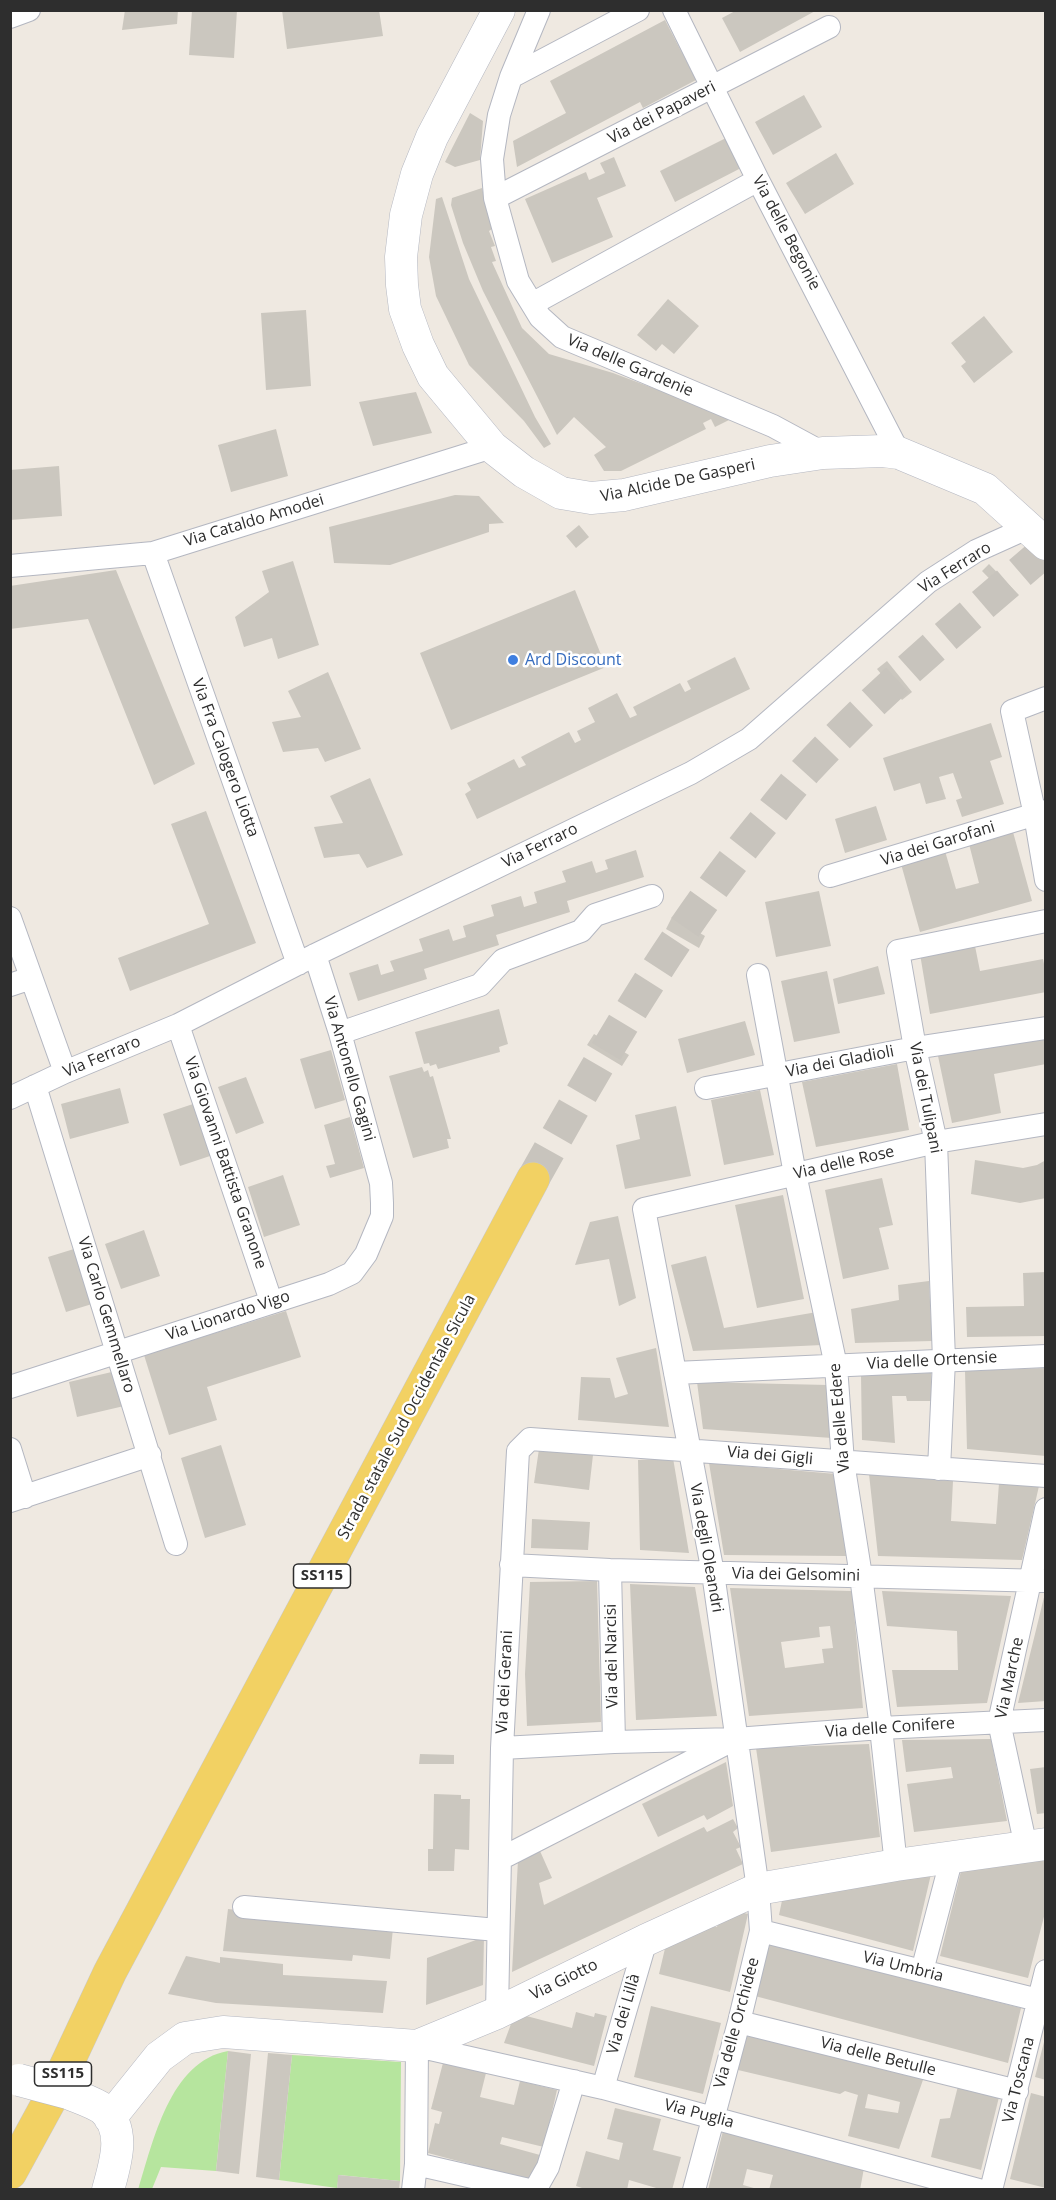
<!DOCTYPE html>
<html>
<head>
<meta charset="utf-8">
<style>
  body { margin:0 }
  #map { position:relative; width:1056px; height:2200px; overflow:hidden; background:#efe9e1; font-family:"Open Sans",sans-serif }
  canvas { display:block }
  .frame { position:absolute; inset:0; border:12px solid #2e2e2e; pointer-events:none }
</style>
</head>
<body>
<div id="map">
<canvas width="1056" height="2200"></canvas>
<div class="frame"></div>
</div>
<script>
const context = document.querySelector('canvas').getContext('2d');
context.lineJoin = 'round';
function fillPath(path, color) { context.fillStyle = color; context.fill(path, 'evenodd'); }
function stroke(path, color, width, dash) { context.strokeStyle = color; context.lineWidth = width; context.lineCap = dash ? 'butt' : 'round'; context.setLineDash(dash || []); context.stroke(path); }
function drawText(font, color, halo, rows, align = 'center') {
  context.font = font + ' "Open Sans",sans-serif'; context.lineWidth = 5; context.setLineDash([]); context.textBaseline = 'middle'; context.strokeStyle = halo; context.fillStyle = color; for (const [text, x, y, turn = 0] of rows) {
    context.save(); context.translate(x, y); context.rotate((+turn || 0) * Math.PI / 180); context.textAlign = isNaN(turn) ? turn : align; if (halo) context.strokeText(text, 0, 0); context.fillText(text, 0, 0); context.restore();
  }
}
fillPath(new Path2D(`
  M228,2051L216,2171L161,2167L152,2189L138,2190C153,2142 170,2061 228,2051Z
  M292,2055L401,2062L400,2181L339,2175L337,2188L279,2180Z`), '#b6e59e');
fillPath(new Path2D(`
  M125,10H178L177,24L122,30Z
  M192,10H237L234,58L189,55Z
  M282,10H379L383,36L287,49Z
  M737,10H817L740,52L722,18Z
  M665,20L696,80L643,108L640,102L517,167L513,141L566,113L550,81Z
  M804,95L822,127L773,155L755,122Z
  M470,113L483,121L480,160L455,167L445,162Z
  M726,138L741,168L675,202L660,171Z
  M836,153L854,184L805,214L786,183Z
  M614,157L626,186L597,198L613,237L552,263L525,199L586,172L589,180L605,173L600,163Z
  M482,188L492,229L489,231L495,246L491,247L496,261L492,262L522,328L549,354L613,373L733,418L715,427L711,419L703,423L706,429L621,471H604L594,455L606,447L574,417L557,435L483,291L463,243L451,205L452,198Z
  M442,197L469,279L535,417L551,444L544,448L524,421L469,365L436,296L429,257L436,199Z
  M668,299L699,326L674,354L662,344L656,351L637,335Z
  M306,310L311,386L266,390L261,313Z
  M984,316L1013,352L974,383L961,366L966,362L951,343Z
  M416,392L432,433L373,446L359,402Z
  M276,429L288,476L231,492L218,445Z
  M59,466L62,516L10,520V470Z
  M455,495L479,496L504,523L489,524V532L390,565L334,563L329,527Z
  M579,525L589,537L576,548L566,536Z
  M293,561L319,645L278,659L272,638L244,647L235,617L269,592L262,571Z
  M989,564L1019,595L1011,601L982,571Z
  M116,570L195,764L154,785L88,619L10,629V586Z
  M575,590L606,667L451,730L420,653Z
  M735,657L750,689L477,819L465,794L471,790L467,783L514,759L519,768L526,765L521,757L569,732L575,743L581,740L577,731L595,722L588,708L617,693L630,718L637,715L633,707L680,683L685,692L691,689L687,681Z
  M887,661L912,692L902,700L877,669Z
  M328,672L361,749L325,762L318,748L283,752L272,722L301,717L288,691Z
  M991,723L1002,757L990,761L1004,804L962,817L956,800L962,798L953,773L939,777L946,799L926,804L920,783L894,791L883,758Z
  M370,778L403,855L367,868L359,854L324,858L314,827L343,823L330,796Z
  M876,806L887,840L845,853L835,819Z
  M206,811L256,943L130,991L118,958L209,924L171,824Z
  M1013,832L1032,901L920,932L901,864L945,851L956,889L968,886L979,883L969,844Z
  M636,850L644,877L567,901L570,912L496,935L499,945L424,969L427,979L358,1001L349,973L378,964L381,975L394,971L390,961L423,951L419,939L449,929L453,941L466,937L463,926L494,916L491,905L521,896L524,907L537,903L534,892L566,882L562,871L592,861L596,873L608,869L605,860Z
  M819,891L831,946L776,957L765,902Z
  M672,917L705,936L699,948L666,929Z
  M974,941L980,971L1043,959L1046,974V992L930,1014L920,954Z
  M878,966L885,994L838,1004L833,979Z
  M827,971L840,1033L794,1042L781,981Z
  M499,1009L508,1044L499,1047L500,1052L438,1069L436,1064L430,1066L429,1063L424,1064L415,1032Z
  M745,1021L755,1055L687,1073L678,1039Z
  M594,1034L629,1055L622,1066L587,1045Z
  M1046,1035V1064L994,1074L1001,1113L952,1123L938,1056Z
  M331,1050L345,1100L315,1109L300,1059Z
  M897,1064L909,1130L816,1147L802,1082Z
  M422,1067L424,1072L428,1070L430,1077L433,1076L451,1139H447L449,1148L413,1158L389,1076Z
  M246,1077L264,1123L236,1134L218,1087Z
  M120,1088L129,1123L70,1139L61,1104Z
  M760,1090L774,1155L724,1165L711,1100Z
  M196,1103L213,1155L180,1166L163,1114Z
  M676,1106L691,1176L625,1189L616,1145L640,1139L635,1115Z
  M350,1117L364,1168L330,1178L326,1166L335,1164L324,1125Z
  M975,1160L1023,1168L1037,1165L1046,1160V1198L1020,1203L971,1194Z
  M283,1175L300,1225L264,1237L248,1187Z
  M882,1178L893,1225L879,1228L889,1269L843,1279L825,1190Z
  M783,1195L804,1299L757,1308L735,1205Z
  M618,1216L636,1298L619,1306L609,1259L575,1265L590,1222Z
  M144,1230L160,1276L121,1289L105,1244Z
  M74,1249L92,1304L66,1312L48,1257Z
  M706,1256L724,1328L817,1312L822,1345L693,1351L671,1265Z
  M1046,1272V1336L967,1337L966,1307L1024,1306L1023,1273Z
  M929,1281L932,1341L855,1343L851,1309L899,1300L898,1285Z
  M286,1311L301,1357L207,1387L217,1420L169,1435L144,1355Z
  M656,1348L669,1427L578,1420L581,1377L610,1378L615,1398L628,1394L616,1358Z
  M1046,1368V1456L967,1449L965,1371Z
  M116,1371L124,1406L77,1417L69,1382Z
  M931,1373V1401H907L906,1396H892L895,1443L862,1440L861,1375Z
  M697,1382L828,1385L827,1404L832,1438L703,1429Z
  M221,1445L246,1525L205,1538L181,1458Z
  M539,1449L593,1455L589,1490L534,1483Z
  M673,1458L689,1553L640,1550L638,1460Z
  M709,1463L836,1474L846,1556L724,1555Z
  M869,1474L953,1481L951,1521L996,1524L999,1483L1039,1486L1022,1560L878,1556Z
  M532,1519L590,1522L588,1550L531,1548Z
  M597,1581L601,1722L527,1726L525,1674L530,1582Z
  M630,1584L695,1587L717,1716L636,1720Z
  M730,1588L852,1591L863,1708L749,1716ZM830,1626L833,1648L822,1649L824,1663L785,1668L781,1642L820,1637L819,1627Z
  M882,1591L1011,1596L987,1703L897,1707L892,1670H958L957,1631L887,1626Z
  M1045,1593L1046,1701L1018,1703L1036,1630Z
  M991,1739L1007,1821L914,1832L907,1784L953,1778L951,1767L906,1772L902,1740Z
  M869,1744L880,1837L771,1852L756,1748Z
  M420,1754L454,1755V1764H419Z
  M726,1762L733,1806L707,1820L704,1815L658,1837L642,1804Z
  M1046,1767V1813L1037,1814L1030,1769Z
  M434,1794L461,1795V1799H470L469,1850L455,1849L454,1871H428V1849H433Z
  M733,1819L738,1828L733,1832L741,1847L736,1849L743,1864L512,1972L518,1860L540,1851L552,1878L539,1883L544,1905L704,1827L707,1832Z
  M1046,1852V1909L1028,1978L940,1956L963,1863Z
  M932,1870L913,1951L779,1915L784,1891Z
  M228,1909L393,1928L390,1959L353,1955L352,1961L223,1951Z
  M733,1910L748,1914L730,1992L659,1974L667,1940L706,1924L717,1927L720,1916L731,1919Z
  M484,1937L483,1985L426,2005L427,1958Z
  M768,1944L1021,2008L1008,2063L755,1996Z
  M186,1956L220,1963V1957L283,1964V1975L387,1981L383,2013L216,2003L168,1994Z
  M651,2006L721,2023L703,2094L634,2077Z
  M576,2012L594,2017L595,2013L607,2016L594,2066L504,2043L515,2013L572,2028Z
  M748,2028L924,2077L899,2149L848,2136L858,2095L845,2091L840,2094L738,2070ZM868,2094L900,2102L898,2113L865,2108Z
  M1045,2038H1046V2080L1035,2077Z
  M228,2051L251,2054L239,2174L216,2171Z
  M268,2053L292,2055L279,2180L256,2177Z
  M443,2063L486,2073L480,2097L514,2105L520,2081L557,2090L544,2147L502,2137L500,2144L540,2155L533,2181L428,2153L435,2123L439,2124L442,2112L431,2109Z
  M959,2082L1000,2093L981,2170L931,2157L940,2119L950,2118Z
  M1031,2093L1046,2097V2188L1010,2179Z
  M615,2108L661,2119L653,2150L681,2157L672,2190H663L629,2180L627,2190H588L576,2186L586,2151L619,2160L623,2143L607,2139Z
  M724,2127L864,2168L860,2190H769L773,2175L747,2169L743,2185L761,2190H708Z
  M338,2175L400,2181L399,2190H337Z`), '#cbc7bf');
stroke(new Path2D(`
  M533,1179C602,1056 672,934 762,824C777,806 791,786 808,768C881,689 964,621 1046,550`), '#c8c4bd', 33, [33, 16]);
const street = new Path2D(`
  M539,10L511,77L499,115L492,159L495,198L518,281L540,317L562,337L773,426L823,453
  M674,10L758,180L899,453
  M10,17L29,10
  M511,77L638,10
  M495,198L829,27
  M532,304L758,180
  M153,553L298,964
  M10,566L153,553L492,447
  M1046,698L1012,711L1035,815L1046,880
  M830,876L1046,811
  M10,918L65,1072
  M758,975L795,1174L836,1366L843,1462L861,1576L881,1728L896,1865
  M10,985L31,978
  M178,1025L271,1301
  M340,1033L480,985L503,960L581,931L595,915L652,896
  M35,1086L176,1544
  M706,1088L915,1048L1046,1028
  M10,1098L65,1072L178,1025L315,955L691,773L749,739L928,582L976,551L1027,528
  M675,1373L1046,1356
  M10,1387L329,1284L352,1273L366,1254L382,1216V1203L381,1183L340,1033L315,955
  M10,1449L25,1497
  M939,1469L944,1360L936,1142L915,1048L898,951L1046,921
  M10,1501L150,1455
  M511,1565L610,1570L1046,1581
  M610,1570L614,1742
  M502,1748L614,1742L736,1739L881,1728L1046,1720
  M1026,1847L999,1722L1046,1509
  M500,1859L731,1741
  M244,1907L497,1930
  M761,1931L1046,2002
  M922,1971L952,1857
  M497,2013L502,1748L518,1451L530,1439L1046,1476
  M739,2022L1017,2091
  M603,2088L646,1940
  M416,2164L529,2190
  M413,2190L416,2164L417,2046L603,2088L979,2190
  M535,2190L548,2167L574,2081
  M694,2190L739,2022L761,1931L758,1889L713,1573L644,1209L936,1142L1046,1124
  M991,2190L1046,1971`);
const secondary = new Path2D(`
  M499,10L432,137L417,174L406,215L401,257L402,285L405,309L418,345L433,376L492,447L524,472L561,493L591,498L624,495L770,461L823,453L883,451L899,453L985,489L1046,544
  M68,2093C79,2098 93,2102 103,2109C127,2130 115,2164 108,2190
  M110,2118L159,2057L185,2038L223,2032L417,2046L497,2013L646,1940L758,1889L896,1865L1046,1844`);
const primary = new Path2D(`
  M10,2173L51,2098L110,1972L533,1179`);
stroke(street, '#b4b7c1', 24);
stroke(secondary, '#b4b7c1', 33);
stroke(primary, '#c9c9c9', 34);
stroke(street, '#fff', 22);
stroke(secondary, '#fff', 32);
stroke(primary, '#f2d163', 33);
const secondaryBridge = new Path2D(`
  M19,2080L68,2093`);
stroke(secondaryBridge, '#b4b7c1', 33, []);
stroke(secondaryBridge, '#fff', 32);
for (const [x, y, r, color] of [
  [513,660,6,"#3f7fe0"]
]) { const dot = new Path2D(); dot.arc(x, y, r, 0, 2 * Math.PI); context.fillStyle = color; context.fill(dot); stroke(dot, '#fff', 2); }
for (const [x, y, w] of [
  [322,1576,57],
  [63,2074,57]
]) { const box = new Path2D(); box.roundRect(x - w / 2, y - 12, w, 24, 4.5); context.fillStyle = '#fff'; context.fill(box); stroke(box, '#2e2e2e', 1.5); }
drawText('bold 15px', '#2e2e2e', null, [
  ["SS115",322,1576],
  ["SS115",63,2074]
]);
drawText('16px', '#2e2e2e', '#fff', [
  ["Via dei Papaveri",662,113,-27],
  ["Via delle Begonie",786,233,62],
  ["Via delle Gardenie",630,366,23],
  ["Via Alcide De Gasperi",678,481,-12],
  ["Via Cataldo Amodei",254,521,-17],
  ["Via Ferraro",955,568,-32],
  ["Via Fra Calogero Liotta",225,758,70],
  ["Via dei Garofani",938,844,-17],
  ["Via Ferraro",540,846,-26],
  ["Via Ferraro",102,1057,-23],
  ["Via dei Gladioli",840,1062,-11],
  ["Via Antonello Gagini",349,1069,74],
  ["Via dei Tulipani",925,1098,79],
  ["Via Giovanni Battista Granone",225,1163,71],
  ["Via delle Rose",844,1163,-13],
  ["Via Carlo Gemmellaro",106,1315,73],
  ["Via Lionardo Vigo",228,1316,-18],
  ["Via delle Ortensie",932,1361,-3],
  ["Strada statale Sud Occidentale Sicula",407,1417,-62],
  ["Via delle Edere",840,1418,-95],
  ["Via dei Gigli",770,1456,5],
  ["Via degli Oleandri",706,1548,80],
  ["Via dei Gelsomini",796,1575,1],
  ["Via dei Narcisi",612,1656,-91],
  ["Via Marche",1010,1678,-78],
  ["Via dei Gerani",505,1682,-87],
  ["Via delle Conifere",890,1728,-4],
  ["Via Umbria",903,1967,14],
  ["Via Giotto",564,1980,-26],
  ["Via dei Lillà",624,2014,-74],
  ["Via delle Orchidee",737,2023,-75],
  ["Via delle Betulle",878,2057,14],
  ["Via Toscana",1019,2080,-76],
  ["Via Puglia",699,2114,15]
]);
drawText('16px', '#366cbe', '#fff', [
  ["Ard Discount",525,660]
], 'left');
</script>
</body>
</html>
